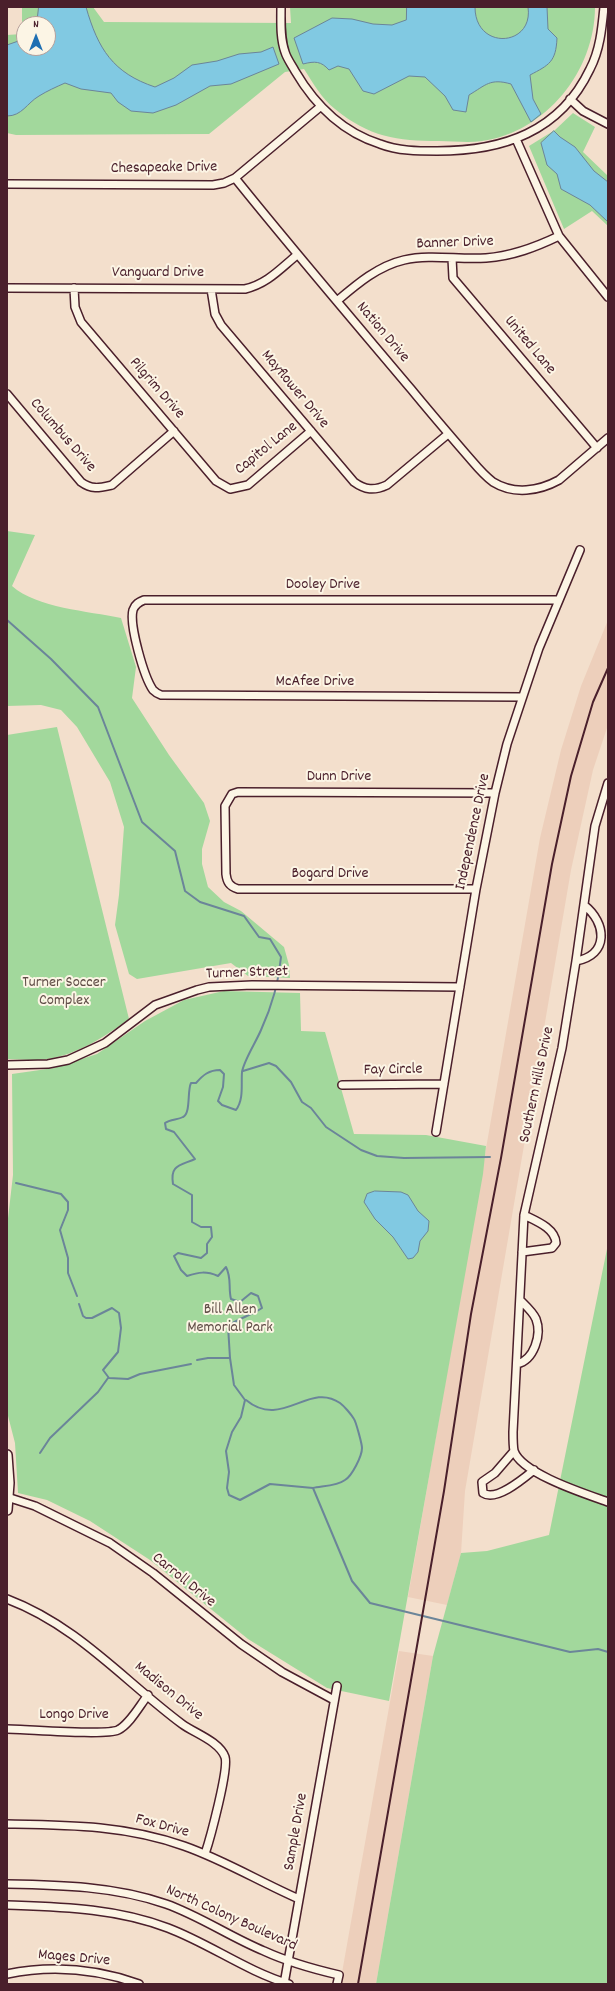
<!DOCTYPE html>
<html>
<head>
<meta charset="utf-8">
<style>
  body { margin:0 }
  #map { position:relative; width:615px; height:1991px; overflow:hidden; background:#f3dfcc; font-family:Dekko,sans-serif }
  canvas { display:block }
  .frame { position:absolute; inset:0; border:8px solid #4a1f2b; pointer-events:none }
  .north { position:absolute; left:16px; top:16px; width:40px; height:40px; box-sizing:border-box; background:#fcf5e5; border:1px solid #b59f9b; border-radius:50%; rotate:0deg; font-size:11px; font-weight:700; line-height:16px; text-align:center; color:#4a1f2b }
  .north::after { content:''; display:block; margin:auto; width:14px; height:18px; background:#1f6fb2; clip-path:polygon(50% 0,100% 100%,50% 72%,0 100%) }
</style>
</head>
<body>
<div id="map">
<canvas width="615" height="1991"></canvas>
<div class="frame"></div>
<div class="north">N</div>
</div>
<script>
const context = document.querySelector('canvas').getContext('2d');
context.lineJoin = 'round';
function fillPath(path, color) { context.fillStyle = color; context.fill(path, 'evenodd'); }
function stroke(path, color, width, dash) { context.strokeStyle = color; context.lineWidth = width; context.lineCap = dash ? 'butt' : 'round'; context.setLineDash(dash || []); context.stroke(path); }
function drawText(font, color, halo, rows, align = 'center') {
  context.font = font + ' Dekko,sans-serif'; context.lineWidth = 4; context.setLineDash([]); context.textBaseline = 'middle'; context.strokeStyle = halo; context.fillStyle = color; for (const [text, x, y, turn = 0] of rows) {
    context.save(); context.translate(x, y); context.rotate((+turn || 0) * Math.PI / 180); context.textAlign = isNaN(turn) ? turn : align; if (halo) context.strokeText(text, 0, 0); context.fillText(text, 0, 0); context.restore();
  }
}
fillPath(new Path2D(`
  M608,620V725L593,770L571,870L465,1491L461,1553L447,1605L408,1597L540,838L561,750L581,686Z
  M399,1651L433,1656L376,1984H340Z`), '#edcfbb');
fillPath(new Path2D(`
  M22,7H93L104,22L291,23L290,7H595C595,71 546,132 482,141C468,143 453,141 439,141C397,141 369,137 335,109C322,99 313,83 304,69L285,72L209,134L16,135L7,133V35L22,34ZM24,24H48V48H24Z
  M573,113L595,127L583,152L608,176V226L592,211L564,229L529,146L555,130Z
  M7,531L35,535L12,586C37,608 88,611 121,618L136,667L132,698L169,755L204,803L210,821L202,849V864L208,887L224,902L241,911L284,947L289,965L290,978L248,976L231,963L137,979L129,974L115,925L119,895L124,827L110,782L77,727L61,710L41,705L7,706Z
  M57,727L129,1019C106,1036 77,1055 47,1059C34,1061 20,1059 7,1059V735Z
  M224,991L300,993L301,1031L325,1032L354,1134L426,1135L486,1146L483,1174L389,1701L327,1688L248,1639L150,1560L90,1521L47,1500L18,1493L15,1443L7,1412V1227L13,1175L12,1074L54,1068L97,1054L145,1021L184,1000Z
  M608,1244V1984H376L433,1656L461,1553L487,1551L549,1535Z`), '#a2d89c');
const water = new Path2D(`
  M39,7H86C98,49 113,73 155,87L174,78L192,65L217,61L239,54L261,52L273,47L279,64L231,84L210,86L176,105L153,113L131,111L118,102L111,93L81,89L65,83C56,87 47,91 39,96C27,103 22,116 7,116V45L24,39V48H48V24H37Z
  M407,7H475C475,51 534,47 528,7H547L548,29L557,38C556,62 549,65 530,75L533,99L541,114L531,122L511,84C490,78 486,85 469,95L466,112L453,110L445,96L425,77L409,76L374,94L363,91L349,69L338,66L329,70C321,61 315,61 303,64L294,38L332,18L352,19L373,24L392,25L406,20Z
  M554,131L560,137L575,147L594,171L608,182V222L590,205L561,189L557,174L547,165L541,143Z
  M375,1191L401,1192L408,1195L418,1211L429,1221L428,1231L420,1241L418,1252L413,1258L408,1259L393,1237L375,1219L364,1202L367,1194Z`);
fillPath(water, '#81c9e2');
stroke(water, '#6b8599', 1);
stroke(new Path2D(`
  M7,620L51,659L98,707L142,822L175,851L185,891L200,902L244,916L259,937L270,939L281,957C279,981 271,1008 261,1030C256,1042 244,1060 242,1072C241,1085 244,1099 236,1110L222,1105L218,1101L223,1087L224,1074L220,1070C209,1070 203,1075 196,1083H191C187,1091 191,1113 183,1117C178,1120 170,1119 165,1123L166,1129L174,1132L195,1159C179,1166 170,1165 173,1184L192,1195V1222L201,1227H211L212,1237L207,1244V1253L201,1258L178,1253L174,1256L181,1270L187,1276C199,1272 206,1271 218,1276L226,1267C232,1279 228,1287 231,1299L240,1302L251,1293L258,1296L262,1308C252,1315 239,1318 228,1326L230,1358L234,1385L245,1400L241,1417L232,1432L226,1451L229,1472L227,1488L229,1495L240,1500L270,1484L313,1488L352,1581L370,1603L570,1652L598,1649L608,1652
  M243,1071L269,1063L276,1066L291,1082L302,1102L311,1108L326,1127L361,1150L377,1156L404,1158L490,1157
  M16,1183L61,1194L68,1202V1210L60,1230L68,1258V1273L77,1296
  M79,1304L83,1316L86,1318H92L112,1308L119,1313L121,1328L118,1352L103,1370L109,1378L128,1379L140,1374L191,1364
  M197,1360L208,1358H230
  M246,1400C282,1430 309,1381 340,1403C344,1406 351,1414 354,1419C356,1422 362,1444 362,1448C362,1456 352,1476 345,1480C337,1486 322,1486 313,1488
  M40,1453L50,1438L98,1392L108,1378`), '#6b8599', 2);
const minor = new Path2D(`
  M281,7C281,22 280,38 285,52C287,59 292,65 295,71C315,105 342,132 380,144C398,151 418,151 437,151C503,151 560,132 590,69C600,50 602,28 604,7
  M570,99L583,111L608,124
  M516,139L559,236L608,297
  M235,178C292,249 352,319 411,389C429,411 447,432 466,454C474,463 482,474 493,482C514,495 539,491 559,480L608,438
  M7,184L213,185L224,183L235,178L320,107
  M452,258L453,278L597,448
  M7,288L245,289C267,284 280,269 297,255
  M74,288L75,307L81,322L216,481L230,489L248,485L311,431
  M211,289L215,314L221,325L354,482C365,490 374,491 387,485L448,434
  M337,301C357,284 378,266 404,260C431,254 459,260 486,258C513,256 536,247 559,236
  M7,394L81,482C92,490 99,488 112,485L174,431
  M522,697L161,695C158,694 155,692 153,690C144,677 129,625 133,610C135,604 139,602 144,600H558
  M608,783L595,826L576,961L562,1048L524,1215L513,1432C513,1438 513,1446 514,1451C522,1474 586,1494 608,1502
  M476,889H238C229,886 227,882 226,874L225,806L232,794L238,792L495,793
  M576,961C609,955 607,923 584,905
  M7,1065L48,1064L68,1060L105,1043L155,1005L197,990L209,987L252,985L460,987
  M342,1085L444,1084
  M436,1132L476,889L495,793L507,744L539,648L580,550
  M522,1252L552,1248L556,1243C555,1228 536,1221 524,1215
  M517,1364C534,1360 542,1335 536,1319C533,1312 525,1305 520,1300
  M514,1451L495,1473L482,1482L483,1493C496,1502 523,1479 534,1470
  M7,1497L35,1506L110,1543L153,1573L241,1644L282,1672L334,1700
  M7,1599C78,1626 123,1680 182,1724C194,1733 219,1741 225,1757C229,1769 210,1839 205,1854
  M7,1729C26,1729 105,1736 118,1730C130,1724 140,1705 148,1695
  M7,1824C68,1825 125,1825 184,1846C224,1860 260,1882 299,1899
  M7,1884C60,1885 115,1886 166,1904C200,1916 230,1937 264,1951C288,1962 313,1969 339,1975L337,1984
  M7,1905C62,1907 116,1908 168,1928C210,1944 246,1971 289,1984
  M7,1974C51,1965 97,1969 139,1984
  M284,1984L337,1686`);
const tertiary = new Path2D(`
  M7,1455L9,1483L7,1510`);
stroke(minor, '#4a1f2b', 10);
stroke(tertiary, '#4a1f2b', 12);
stroke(minor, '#fcf5e5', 7);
stroke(tertiary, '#fcf5e5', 9);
stroke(new Path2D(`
  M358,1984L444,1491L471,1314L501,1158L552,864L571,776L593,702L608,668`), '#4a1f2b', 2);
drawText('16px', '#4a1f2b', '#fcf5e5', [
  ["Chesapeake Drive",164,169,-1],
  ["Banner Drive",455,244,-2],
  ["Vanguard Drive",158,274],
  ["Nation Drive",382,333,50],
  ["United Lane",529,346,50],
  ["Pilgrim Drive",156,389,49],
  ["Mayflower Drive",294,390,50],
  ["Columbus Drive",62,436,49],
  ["Capitol Lane",267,449,-39],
  ["Dooley Drive",323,586],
  ["McAfee Drive",315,683],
  ["Dunn Drive",339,778],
  ["Independence Drive",474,832,-78],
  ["Bogard Drive",330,875],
  ["Turner Street",247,974,-2],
  ["Fay Circle",393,1071,-1],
  ["Southern Hills Drive",538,1085,-78],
  ["Carroll Drive",183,1581,39],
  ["Madison Drive",168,1692,39],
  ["Longo Drive",74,1716],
  ["Fox Drive",162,1827,15],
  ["Sample Drive",297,1832,-80],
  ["North Colony Boulevard",231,1919,24],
  ["Mages Drive",74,1959,5]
]);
drawText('16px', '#604d47', '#fcf5e5', [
  ["Turner Soccer",64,984],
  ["Complex",64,1002],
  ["Bill Allen",230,1311],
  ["Memorial Park",230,1329]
]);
</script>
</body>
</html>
